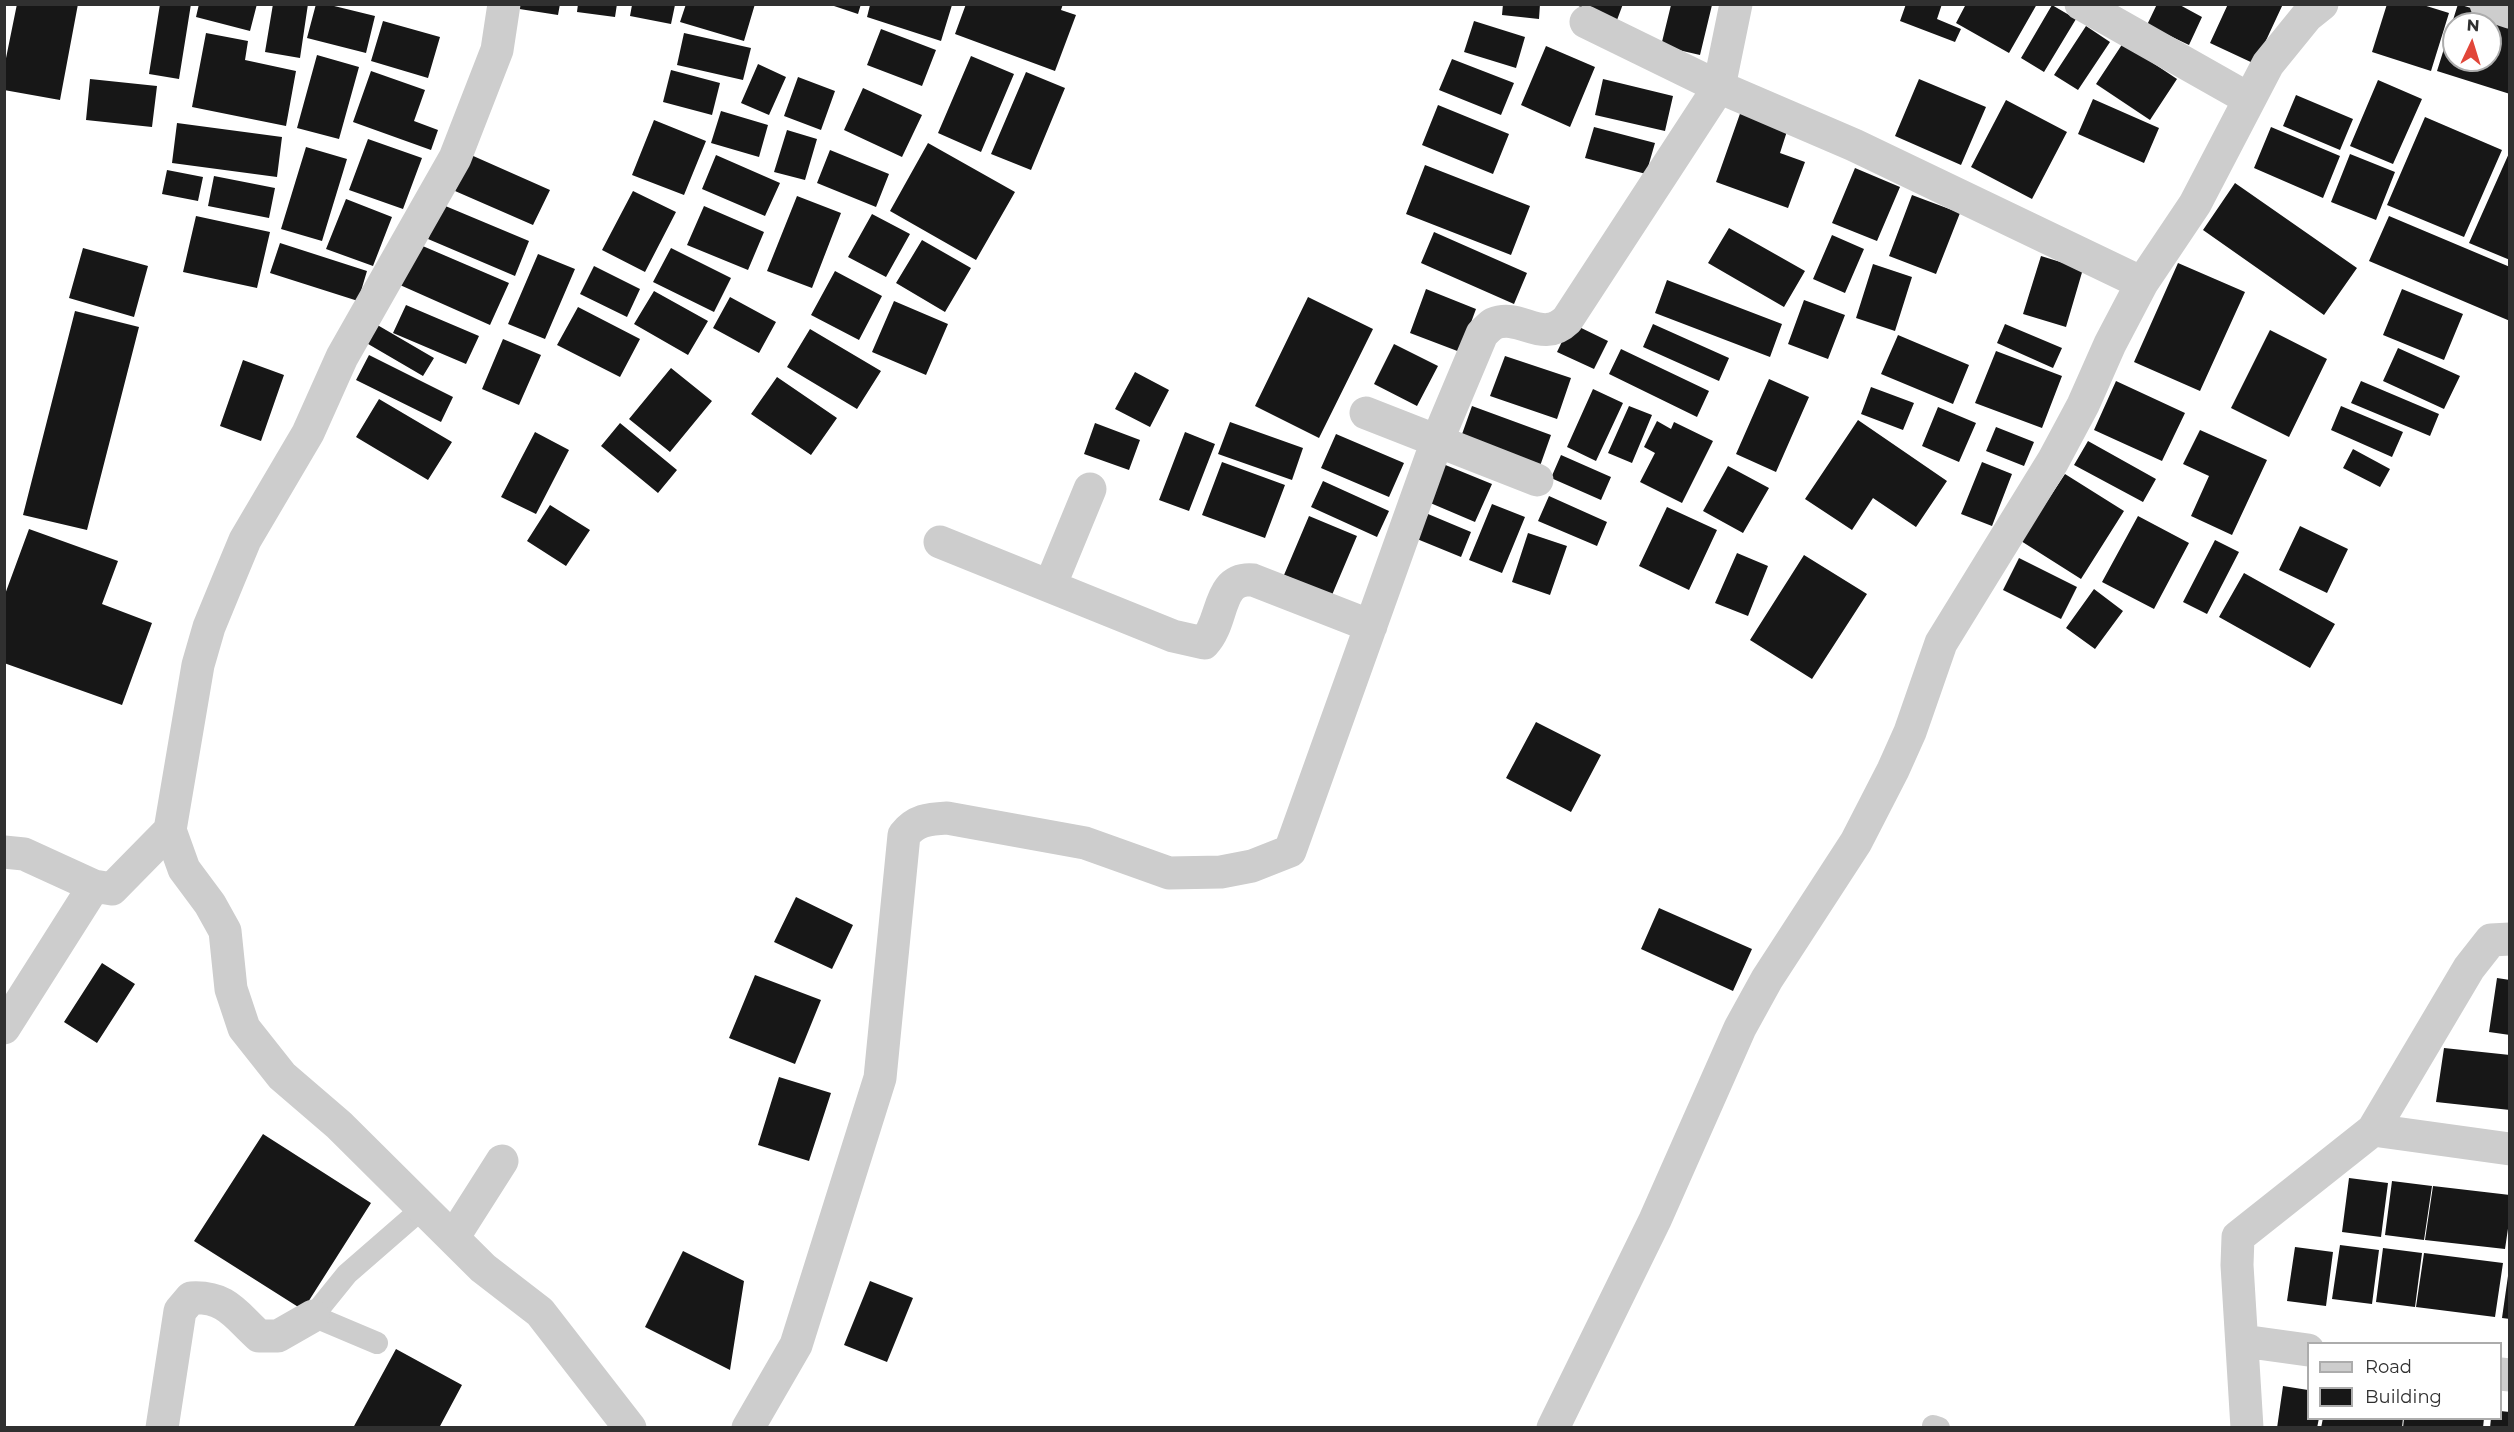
<!DOCTYPE html>
<html>
<head>
<meta charset="utf-8">
<style>
  body { margin:0 }
  #map { position:relative; width:2514px; height:1432px; overflow:hidden; background:#fff; font-family:Montserrat,sans-serif }
  canvas { display:block }
  .frame { position:absolute; inset:0; border:6px solid #303030; pointer-events:none }
  .legend { position:absolute; left:2307px; top:1342px; width:195px; height:78px; box-sizing:border-box; background:#fff; border:2px solid #acacac; margin:0; padding:8px 10px; list-style:none; font-size:18px; color:#303030 }
  .legend li { display:flex; align-items:center; gap:12px; height:30px }
  .legend b { width:30px; border:2px solid #acacac }
  .north { position:absolute; left:2442px; top:12px; width:60px; height:60px; box-sizing:border-box; background:#fff; border:2px solid #acacac; border-radius:50%; rotate:4deg; font-size:16px; font-weight:700; line-height:24px; text-align:center; color:#303030 }
  .north::after { content:''; display:block; margin:auto; width:21px; height:27px; background:#e14639; clip-path:polygon(50% 0,100% 100%,50% 72%,0 100%) }
</style>
</head>
<body>
<div id="map">
<canvas width="2514" height="1432"></canvas>
<div class="frame"></div>
<ul class="legend">
<li><b style="height:8px;background:#cdcdcd"></b>Road</li>
<li><b style="height:16px;background:#171717"></b>Building</li>
</ul>
<div class="north">N</div>
</div>
<script>
const context = document.querySelector('canvas').getContext('2d');
context.lineJoin = 'round';
function fillPath(path, color) { context.fillStyle = color; context.fill(path, 'evenodd'); }
function stroke(path, color, width, dash) { context.strokeStyle = color; context.lineWidth = width; context.lineCap = dash ? 'butt' : 'round'; context.setLineDash(dash || []); context.stroke(path); }
fillPath(new Path2D(`
  M17,4H78L60,100L4,90V68Z
  M160,4H191L179,79L149,74Z
  M199,4H257L250,31L196,17Z
  M273,4H308L300,58L265,52Z
  M316,4H326L375,16L366,53L307,38Z
  M513,4H560L558,15L513,8Z
  M578,4H617L615,17L577,12Z
  M686,4H755L744,41L680,22Z
  M828,4H861L858,14Z
  M966,4H1063L1061,10L1076,15L1055,71L955,34Z
  M1503,4H1540L1539,19L1502,15Z
  M1573,4H1623L1617,20Z
  M1906,4H1942L1937,19L1961,29L1955,42L1900,21Z
  M1966,4H2037L2009,53L1956,23Z
  M2157,4H2178L2202,17L2189,45L2147,25Z
  M2228,4H2283L2255,64L2210,43Z
  M2387,4H2420L2449,13L2431,71L2372,52Z
  M2458,4L2510,20V94L2437,71ZM2454,24H2490V60H2454Z
  M632,5H675L671,24L630,16Z
  M870,5H952L941,41L867,17Z
  M1671,5H1712L1700,55L1661,46Z
  M2052,5L2076,19L2044,72L2021,58Z
  M383,21L440,37L428,78L371,61Z
  M1474,21L1525,37L1516,68L1464,52Z
  M2086,26L2110,42L2078,90L2054,75Z
  M881,29L936,50L922,86L867,65Z
  M206,33L248,41L245,60L296,71L286,126L192,107Z
  M684,33L751,48L743,80L677,65Z
  M2123,43L2177,79L2150,120L2096,84Z
  M1546,46L1595,67L1570,127L1521,105Z
  M317,55L359,67L339,139L297,128Z
  M971,56L1014,74L981,152L938,133Z
  M1452,59L1514,83L1501,115L1439,90Z
  M758,64L786,77L769,115L741,103Z
  M671,70L720,83L712,115L663,102Z
  M371,71L425,90L414,121L438,130L431,150L353,122Z
  M1026,72L1065,88L1031,170L991,154Z
  M798,77L835,91L821,130L784,116Z
  M90,79L157,86L152,127L86,120Z
  M1603,79L1673,96L1665,131L1595,115Z
  M1919,79L1986,107L1961,165L1895,136Z
  M2378,80L2422,99L2393,164L2350,146Z
  M863,88L922,115L902,157L844,130Z
  M2296,95L2353,119L2340,150L2283,126Z
  M2093,99L2159,128L2144,163L2078,134Z
  M2006,100L2067,132L2032,199L1971,167Z
  M1438,105L1509,134L1493,174L1422,145Z
  M1742,108L1789,125L1780,153L1805,162L1788,208L1716,182Z
  M721,111L768,125L759,157L711,143Z
  M2425,117L2502,150L2464,237L2387,205Z
  M654,120L706,141L684,195L632,175Z
  M177,123L282,137L277,177L172,163Z
  M1594,127L1655,143L1646,174L1585,158Z
  M2271,127L2340,156L2323,198L2254,168Z
  M787,130L817,139L805,180L774,172Z
  M368,139L422,158L403,209L349,190Z
  M928,143L1015,192L976,260L890,211Z
  M306,147L347,159L322,241L281,229Z
  M830,150L889,174L876,207L817,183Z
  M2510,151V260L2469,243Z
  M2350,154L2395,172L2376,220L2331,202Z
  M471,155L550,190L533,225L455,191Z
  M716,155L780,183L765,216L702,189Z
  M1425,165L1530,206L1511,255L1406,214Z
  M1855,168L1900,187L1877,241L1832,223Z
  M167,170L203,177L198,201L162,194Z
  M214,176L275,188L269,218L208,206Z
  M2235,183L2357,268L2324,315L2203,230Z
  M633,191L676,212L645,272L602,250Z
  M1912,195L1960,213L1936,274L1889,256Z
  M797,196L841,213L812,288L767,271Z
  M346,199L392,217L373,266L326,249Z
  M443,205L529,241L515,276L428,239Z
  M704,206L764,232L748,270L687,245Z
  M872,214L910,234L886,277L848,257Z
  M196,216L270,232L257,288L183,272Z
  M2389,216L2510,267V321L2369,261Z
  M1729,228L1805,271L1784,307L1708,263Z
  M1434,232L1527,273L1514,304L1421,263Z
  M1832,235L1864,249L1845,293L1813,279Z
  M922,240L971,268L945,312L896,283Z
  M280,243L367,271L358,301L270,273Z
  M418,244L509,283L490,325L400,285Z
  M83,248L148,266L134,317L69,298Z
  M671,248L731,278L714,312L653,282Z
  M538,254L575,269L545,339L508,324Z
  M2041,256L2083,269L2066,327L2023,314Z
  M2178,263L2245,292L2200,391L2134,362Z
  M1873,264L1912,277L1895,331L1856,318Z
  M594,266L640,289L627,317L580,294Z
  M835,271L882,296L859,340L811,315Z
  M1667,280L1782,324L1770,357L1655,313Z
  M1426,289L1476,309L1460,352L1410,333Z
  M2402,289L2463,314L2444,360L2383,335Z
  M654,291L708,321L688,355L634,324Z
  M730,297L776,322L759,353L713,328Z
  M1308,297L1373,329L1319,438L1255,406Z
  M1804,300L1845,315L1828,359L1788,344Z
  M894,301L948,324L926,375L872,352Z
  M406,305L479,336L466,364L393,333Z
  M578,307L640,339L620,377L557,345Z
  M75,311L139,327L87,530L23,515Z
  M374,323L434,358L423,376L363,341Z
  M1571,323L1608,341L1594,369L1557,352Z
  M1653,324L1729,358L1719,381L1643,347Z
  M2005,324L2062,348L2053,368L1997,343Z
  M810,329L881,371L857,409L787,367Z
  M2270,330L2327,359L2289,437L2231,408Z
  M1898,335L1969,365L1953,404L1881,374Z
  M503,339L541,355L519,405L482,389Z
  M1394,344L1438,366L1417,406L1374,384Z
  M2398,348L2460,376L2444,409L2383,381Z
  M1621,349L1709,391L1697,417L1609,374Z
  M1996,351L2062,376L2042,428L1975,403Z
  M369,355L453,397L441,422L356,380Z
  M1505,356L1571,378L1557,419L1490,396Z
  M243,360L284,375L261,441L220,426Z
  M671,368L712,401L670,452L629,419Z
  M1135,372L1169,390L1150,427L1115,409Z
  M777,377L837,418L811,455L751,414Z
  M1769,379L1809,397L1776,472L1736,454Z
  M2116,381L2185,413L2162,461L2094,430Z
  M2361,381L2439,414L2430,436L2351,403Z
  M1871,387L1914,403L1903,430L1861,414Z
  M1593,389L1623,403L1596,461L1567,447Z
  M379,399L452,442L428,480L356,437Z
  M1472,406L1551,435L1540,466L1461,437Z
  M1629,406L1652,415L1632,463L1608,453Z
  M2341,406L2403,432L2392,457L2331,430Z
  M1938,407L1976,423L1959,462L1922,446Z
  M1858,420L1947,481L1916,527L1873,498L1852,530L1805,499Z
  M1657,421L1671,429L1674,422L1713,441L1682,503L1640,482L1655,453L1644,447Z
  M1230,422L1303,448L1292,480L1218,454Z
  M620,423L677,470L658,493L601,446Z
  M1095,423L1140,440L1129,470L1084,454Z
  M1996,427L2034,442L2024,466L1986,451Z
  M2200,430L2267,460L2232,535L2191,516L2209,476L2183,464Z
  M535,432L569,450L536,514L501,497Z
  M1185,432L1215,444L1189,511L1159,500Z
  M1336,434L1404,463L1389,497L1321,468Z
  M2088,441L2156,479L2143,502L2074,465Z
  M2353,449L2390,469L2380,487L2343,468Z
  M1561,455L1611,477L1601,500L1551,478Z
  M1222,462L1285,485L1265,538L1202,515Z
  M1982,462L2012,474L1992,526L1961,514Z
  M1443,464L1492,484L1475,522L1428,502Z
  M1728,466L1769,488L1743,533L1703,511Z
  M2065,474L2124,511L2081,579L2021,541Z
  M1323,481L1389,511L1377,537L1311,507Z
  M1549,496L1607,522L1597,546L1538,521Z
  M1492,504L1525,517L1502,573L1469,560Z
  M550,505L590,530L566,566L527,541Z
  M1667,507L1717,530L1689,590L1639,566Z
  M1428,514L1471,532L1461,557L1417,539Z
  M1309,516L1357,536L1332,595L1284,575Z
  M2138,516L2189,543L2154,609L2102,582Z
  M2300,526L2348,549L2327,593L2279,570Z
  M29,529L118,561L102,604L152,623L122,705L4,663V597Z
  M1528,533L1567,546L1550,595L1512,582Z
  M2215,540L2239,552L2207,614L2183,602Z
  M1737,553L1768,566L1748,616L1715,603Z
  M1804,555L1867,594L1812,679L1750,640Z
  M2019,558L2077,587L2061,619L2003,590Z
  M2244,573L2335,624L2310,668L2219,617Z
  M2094,589L2123,611L2095,649L2066,628Z
  M1536,722L1601,755L1571,812L1506,778Z
  M796,897L853,925L832,969L774,942Z
  M1659,908L1752,949L1733,991L1641,949Z
  M102,963L135,984L97,1043L64,1022Z
  M755,975L821,1000L795,1064L729,1038Z
  M2497,978L2510,980V1035L2489,1032Z
  M2444,1048L2510,1055V1110L2436,1102Z
  M779,1077L831,1093L809,1161L758,1145Z
  M263,1134L371,1203L303,1310L194,1241Z
  M2349,1178L2388,1183L2381,1237L2342,1232Z
  M2392,1181L2432,1186L2424,1240L2385,1235Z
  M2433,1186L2510,1195V1215L2505,1249L2425,1240Z
  M2340,1245L2379,1250L2372,1304L2332,1299Z
  M2295,1247L2333,1252L2326,1306L2287,1301Z
  M2383,1248L2422,1253L2415,1307L2376,1302Z
  M683,1251L744,1281L730,1370L645,1327Z
  M2424,1253L2503,1263L2495,1317L2416,1307Z
  M2508,1276H2510V1319L2502,1318Z
  M870,1281L913,1298L887,1362L844,1345Z
  M396,1349L462,1385L439,1428H353Z
  M2283,1386L2308,1390V1418H2319L2317,1428H2277Z
  M2500,1411L2510,1412V1428H2490L2491,1418H2500Z
  M2323,1418H2403L2402,1428H2321Z
  M2404,1418H2484L2483,1428H2403Z`), '#171717');
stroke(new Path2D(`
  M377,1343L313,1316L347,1274L424,1207
  M1933,1426L1939,1428`), '#cdcdcd', 22);
stroke(new Path2D(`
  M504,4L497,50L455,158L342,357L308,433L245,540L230,576L209,627L198,665L170,830L184,869L210,904L225,931L231,989L244,1028L282,1076L339,1125L483,1268L540,1312L630,1428
  M2081,4L2249,99
  M2486,4L2510,12
  M1586,22L1719,87L1854,145L2142,283
  M1366,413L1537,480
  M940,542L1173,636L1204,643C1225,621 1216,577 1253,580L1371,626
  M1050,586L1090,489
  M4,852L24,854L94,886L112,889L170,830
  M4,1028L94,886
  M2373,1130L2510,1149
  M453,1238L502,1161
  M2243,1341L2308,1350
  M2500,1374L2510,1375
  M162,1428L180,1311L191,1298C226,1296 235,1314 259,1336H278L313,1316
  M748,1428L796,1345L880,1078L904,835C916,820 928,819 947,818L1085,843L1169,873L1221,872L1252,866L1290,851L1437,441L1482,334C1485,331 1490,326 1493,324C1521,312 1541,345 1567,320L1719,87L1736,4
  M1553,1428L1655,1220L1740,1028L1767,979L1856,842L1893,770L1910,732L1941,643L2053,461L2083,405L2110,344L2142,283L2195,204L2268,64L2307,16L2322,4
  M2247,1428L2237,1265L2238,1237L2373,1130L2469,968L2491,940L2510,939`), '#cdcdcd', 33);
</script>
</body>
</html>
